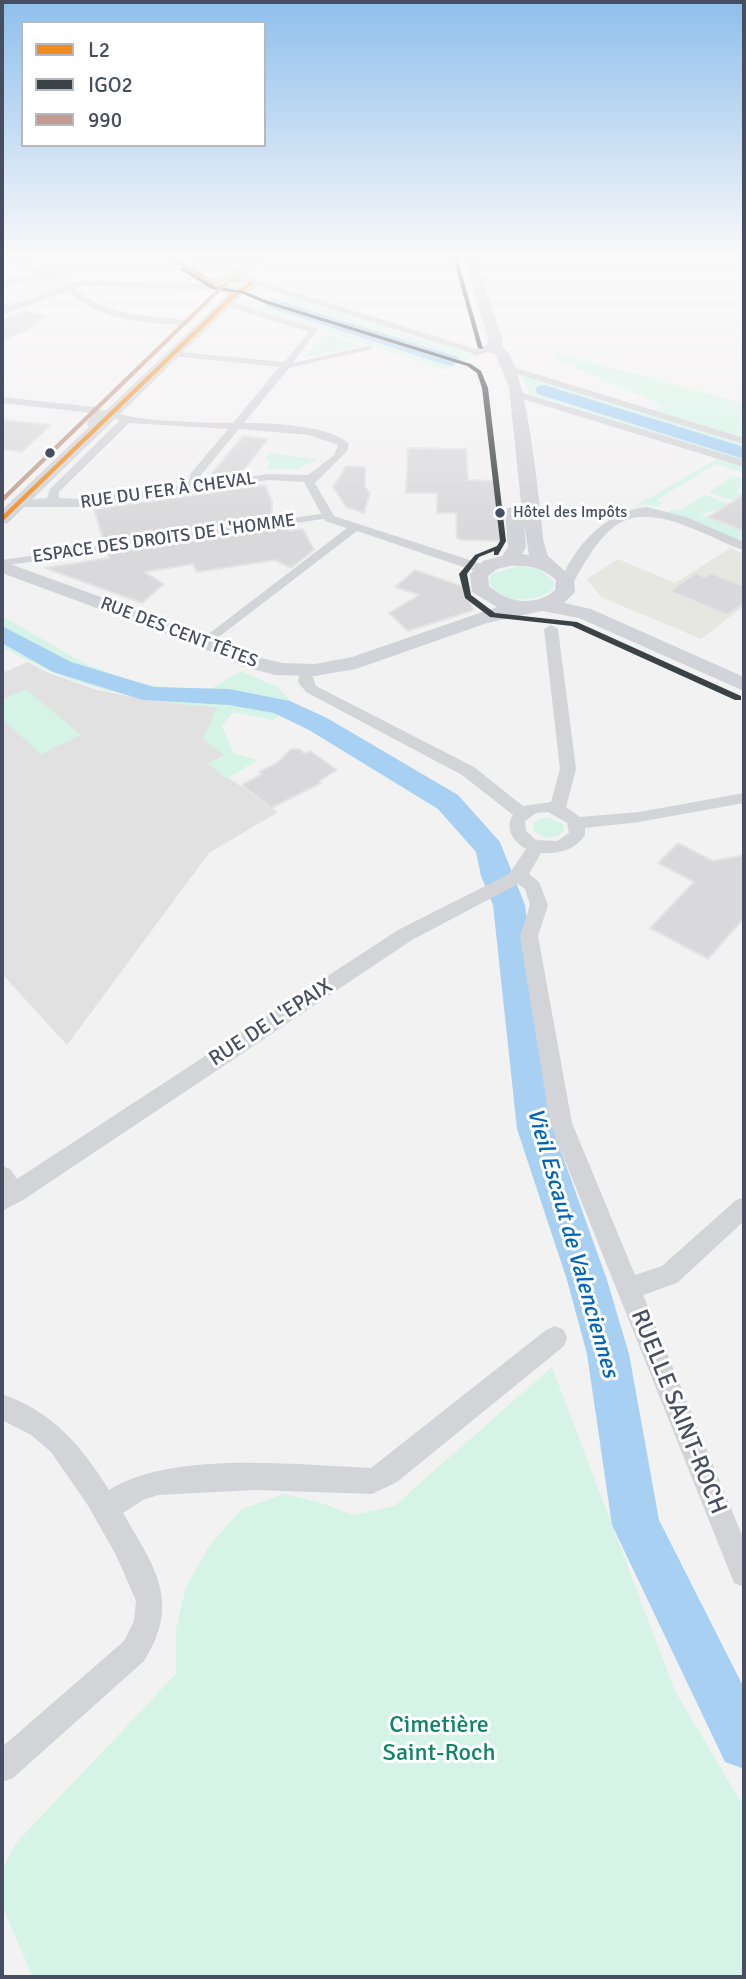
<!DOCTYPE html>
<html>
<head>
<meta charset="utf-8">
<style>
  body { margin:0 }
  #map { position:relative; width:746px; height:1979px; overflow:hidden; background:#f3f2f2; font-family:Signika,sans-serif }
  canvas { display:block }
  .frame { position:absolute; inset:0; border:4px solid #474e61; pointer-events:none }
  .legend { position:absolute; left:21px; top:21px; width:245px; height:126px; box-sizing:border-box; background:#fff; border:2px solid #b5b8c0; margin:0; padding:9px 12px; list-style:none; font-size:21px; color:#474e61 }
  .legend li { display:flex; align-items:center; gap:14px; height:35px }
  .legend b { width:35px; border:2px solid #b5b8c0 }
</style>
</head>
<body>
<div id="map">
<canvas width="746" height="1979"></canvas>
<div class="frame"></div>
<ul class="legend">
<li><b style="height:9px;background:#f18c20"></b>L2</li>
<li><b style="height:9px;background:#3b4245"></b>IGO2</li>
<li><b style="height:9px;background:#c49c8d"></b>990</li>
</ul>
</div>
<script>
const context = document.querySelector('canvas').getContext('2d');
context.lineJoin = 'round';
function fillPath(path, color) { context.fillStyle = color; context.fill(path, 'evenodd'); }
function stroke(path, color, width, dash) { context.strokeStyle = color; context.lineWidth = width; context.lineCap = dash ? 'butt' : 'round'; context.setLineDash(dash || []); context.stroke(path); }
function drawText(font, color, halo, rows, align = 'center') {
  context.font = font + ' Signika,sans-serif'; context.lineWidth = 6; context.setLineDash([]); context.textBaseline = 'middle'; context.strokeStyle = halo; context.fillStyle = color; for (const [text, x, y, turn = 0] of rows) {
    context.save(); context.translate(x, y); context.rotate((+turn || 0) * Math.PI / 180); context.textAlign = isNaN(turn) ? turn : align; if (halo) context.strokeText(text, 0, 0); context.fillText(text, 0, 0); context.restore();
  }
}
fillPath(new Path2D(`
  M730,548L744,554V606L701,639L601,597L587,579L618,559L675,583Z`), '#e7e7e1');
fillPath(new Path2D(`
  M196,257H248L233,272H221Z
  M28,662L46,672L97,690L155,701L218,707L225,755L209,764L278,812L209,853L67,1045L2,974V673Z`), '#e1e1e2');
fillPath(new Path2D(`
  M286,296L475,356L446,370L256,308Z
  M330,334L361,346L304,358L323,335Z
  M556,352L744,404V462L529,393L522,375L649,413L662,405L556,359Z
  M269,453L318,459L298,469H267L271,461L265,460Z
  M719,458L744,466V473L716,464L656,500L662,503L657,507L642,504L628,510Z
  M725,475L744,479L738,492L744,494L734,501L709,492L731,478Z
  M705,495L729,504L719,510L700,514L744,531V544L666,513L673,509L678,511Z
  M520,566L539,569L554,582L553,589C537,603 495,606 489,580L493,573Z
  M2,616L82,662L134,683L206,692L241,671L277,687L290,700L274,720L233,712L222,726L233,753L257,760L227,779L208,764L224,755L203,739L217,707C131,700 78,689 2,647Z
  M26,689L81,735L41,754L2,719V700Z
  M547,817L563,824L564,830L559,836L546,838L535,832L533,826L535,821Z
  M552,1367L675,1691L744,1807V1977H33L2,1906V1870L16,1843L176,1674V1629L186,1587L209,1546L242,1509L284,1494L322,1503L353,1515L394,1506Z`), '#d6f3e8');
fillPath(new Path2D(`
  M273,299L458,357L460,361L452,366L446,365L268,307L265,304Z
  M544,385L744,447V459L538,394L535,390L538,386Z
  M2,626L71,662L154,687L229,689L290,701L327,718L458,795L500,842L525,905L553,1129L607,1280L629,1354L659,1520L744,1688V1769L725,1762L612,1525L587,1354L567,1280L517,1129L493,905L481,876L476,852L438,809L309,730L274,713L229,705L143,700L53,672L2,643Z`), '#a7d0f3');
const building = new Path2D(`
  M24,311L45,316L29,329L2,341V320Z
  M2,420L51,425L22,452L2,449Z
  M243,436L268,439L240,475L207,479Z
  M408,448L466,449L468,480L497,481L503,541L462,540L457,538L456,513H437V493H406Z
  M346,466L365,467V487L370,493L364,513L346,507L333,487Z
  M265,485L272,501V516L283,517L104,543L94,509Z
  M744,494V531L708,517L729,504Z
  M288,527L290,531L303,529L314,550L291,568L275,560L197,572L193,564L144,572L164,584L142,603L45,568L109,558L107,553Z
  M415,570L461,586L474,610L408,631L389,613L419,595L395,587Z
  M696,573L705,577L711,573L744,586V603L727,615L670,591Z
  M291,749H299L305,754L310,751L337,770L319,781L321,783L271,808L242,785L262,774L259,772L277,763Z
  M678,843L713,861L744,855V918L708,959L650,928L694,882L658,863Z`);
fillPath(building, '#d9d9db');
stroke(building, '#e4e4e5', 2);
fillPath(new Path2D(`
  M2,301L14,308L15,309L10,310L2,306Z
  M327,513L330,514V518L2,566V560Z`), '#d3d4d8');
fillPath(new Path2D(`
  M2,257L51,272L69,270L73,272L2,286V281L40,274L2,262Z
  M253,279L479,350L481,352L473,354L250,284Z
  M81,280L211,284L215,287L211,290L82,286L75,288C109,319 148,314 190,321L187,326C144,322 101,322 68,291L2,315V309Z
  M225,300L318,329L293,363L372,345V349L289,368L244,423C271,423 330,425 349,444L347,451L315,483L334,516L488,566V572H478L357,531L207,646L202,645V639L347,528L325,521L304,482L269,480L80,507H14V501L47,498L50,489L120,420L104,416L97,423L99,430L94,433L89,430L87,422L94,414L91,413L2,403V397L94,407C136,422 186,422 233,423L279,367L173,356L170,351L284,362L309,332L222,305ZM129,423L228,429L191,473L188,485L80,499L59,498V492ZM239,429L309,435L338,445L334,455L308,475L269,474L199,483L201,475Z
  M510,366L744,438V444L507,371Z
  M517,391L744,460V467L513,396L512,394Z
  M647,507L686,517L744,542V550C729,546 714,537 699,531C626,500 608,520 572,585H562L560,582C575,545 606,511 647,507Z
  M551,625L558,629L576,769L566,807L580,817L639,812L744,793V803L639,822L585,828V835C575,850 559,854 541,853L529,874L539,882L548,905L538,936L572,1123L635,1275L662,1266L736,1200L744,1197V1221L677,1283L643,1295L744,1540V1587L734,1583L550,1123L520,936L530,905L525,889L518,884L412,940L23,1200L2,1211V1166L10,1169L17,1179L398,930L509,874L526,849C514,842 504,829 513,815L462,775L306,692L298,682L300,668H310L316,686L474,767L523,806L551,802L560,769L544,629ZM548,812L567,823L569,833L557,841L536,840L526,831L525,821L536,813Z
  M555,1326L564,1330L567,1338L564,1346L397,1482L372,1494L254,1490L158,1495L143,1500L123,1513C154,1567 182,1601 144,1661L13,1778L2,1782V1747L124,1641L134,1621L136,1601L116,1555L87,1504L51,1452L31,1435L2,1420V1394C53,1412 81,1445 109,1490C173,1450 296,1465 371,1468L546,1330Z`), '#d3d4d8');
fillPath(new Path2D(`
  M165,257H179L210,278L232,273L257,257H271L246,275L257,281V287L243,294L8,523L2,524V510L228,294L207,287ZM226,281L245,284L233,288L219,283Z
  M463,257H475L502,338V347C527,358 540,511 544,543L548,556L574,579L575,592L564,603L591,609L744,677V691L579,618L542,611L487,623L356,669L315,676L275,675L242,666L191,643L2,573V561L205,635L257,657L283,663L315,664L352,657L497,607L472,592L470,574L483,561L502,556L508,547L505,512L508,508L514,507L522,512L509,387L495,354L487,352L476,356L469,352L488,344V338ZM524,524L529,555L522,554L526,547ZM509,566C528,565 542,567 556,580L555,590C536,607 507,603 489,586L488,576L497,569Z`), '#d2d3d8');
fillPath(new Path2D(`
  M169,257H175L209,278L219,290L215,291L205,280Z
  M251,281L255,282L235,297L4,520L2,521V516L231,295Z`), '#f18c20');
fillPath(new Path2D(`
  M456,260L458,261L483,349L478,348L454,261Z
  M181,268H185L215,287L244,291L268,301L471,364L481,371L488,388L506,541L498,555H494V551L479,557L467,574L471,595L495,613L577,622L741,696V700H735L572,626L490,617L465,598L459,574L475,555L497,546L500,541L482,388L477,373L467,366L264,303L241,293L212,289L181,270Z`), '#3b4245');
fillPath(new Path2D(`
  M238,275L242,276L225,287L4,501L2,502V497L221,285Z`), '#c49c8d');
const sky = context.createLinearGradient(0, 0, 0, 534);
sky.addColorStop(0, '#8ebfec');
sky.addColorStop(0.48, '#faf9f9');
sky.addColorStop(1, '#faf9f900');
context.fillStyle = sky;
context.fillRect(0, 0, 746, 534);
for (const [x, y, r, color] of [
  [50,453,6,"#474e61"],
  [500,513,6,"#474e61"]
]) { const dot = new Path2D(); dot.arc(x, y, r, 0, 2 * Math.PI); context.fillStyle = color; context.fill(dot); stroke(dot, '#fff', 2.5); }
drawText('16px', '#474e61', '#fff', [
  ["Hôtel des Impôts",513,513]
], 'left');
drawText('18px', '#474e61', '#fff', [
  ["RUE DU FER À CHEVAL",168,491,-8],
  ["ESPACE DES DROITS DE L'HOMME",164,539,-8],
  ["RUE DES CENT TÊTES",179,633,21]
]);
drawText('21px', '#474e61', '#fff', [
  ["RUE DE L'EPAIX",271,1023,-33]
]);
drawText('italic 23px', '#0065bb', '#fff', [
  ["Vieil Escaut de Valenciennes",572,1243,74]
]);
drawText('24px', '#474e61', '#fff', [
  ["RUELLE SAINT-ROCH",678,1412,68]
]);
drawText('24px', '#0f8567', '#fff', [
  ["Cimetière",439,1726],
  ["Saint-Roch",439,1754]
]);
</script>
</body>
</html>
